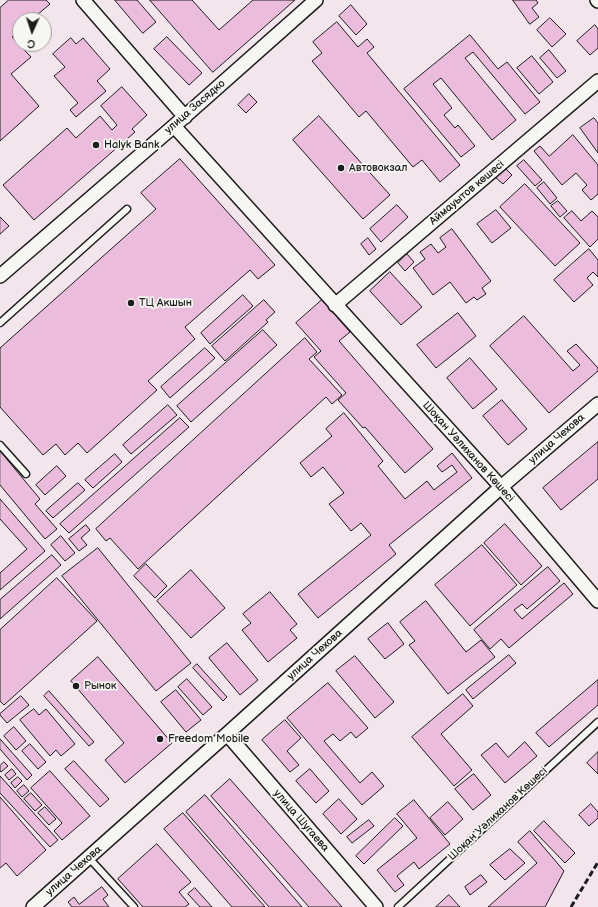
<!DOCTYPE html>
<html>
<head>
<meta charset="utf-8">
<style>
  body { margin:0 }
  #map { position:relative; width:598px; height:907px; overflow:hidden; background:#f3e5ec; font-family:"Balsamiq Sans",sans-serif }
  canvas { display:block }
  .north { position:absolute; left:12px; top:12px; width:40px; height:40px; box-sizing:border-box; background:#f6f6f2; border:1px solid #9f9f9c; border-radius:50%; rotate:183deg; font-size:11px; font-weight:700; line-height:16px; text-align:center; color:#1c1c1c }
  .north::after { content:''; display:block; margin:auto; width:14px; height:18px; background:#1c1c1c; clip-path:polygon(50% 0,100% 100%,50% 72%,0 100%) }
</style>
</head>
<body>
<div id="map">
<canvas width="598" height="907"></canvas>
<div class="north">С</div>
</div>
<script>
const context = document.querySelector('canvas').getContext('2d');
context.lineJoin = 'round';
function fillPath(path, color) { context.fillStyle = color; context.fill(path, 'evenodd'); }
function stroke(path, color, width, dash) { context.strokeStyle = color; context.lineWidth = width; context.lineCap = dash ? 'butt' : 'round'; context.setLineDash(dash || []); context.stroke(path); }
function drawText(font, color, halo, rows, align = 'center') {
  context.font = font + ' "Balsamiq Sans",sans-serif'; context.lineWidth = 3.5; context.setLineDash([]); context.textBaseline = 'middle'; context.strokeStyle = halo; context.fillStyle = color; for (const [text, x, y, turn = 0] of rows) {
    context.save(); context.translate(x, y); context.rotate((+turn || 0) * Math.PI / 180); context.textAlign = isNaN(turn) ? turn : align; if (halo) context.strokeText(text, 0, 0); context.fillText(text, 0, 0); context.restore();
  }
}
const building = new Path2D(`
  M9,0H46L50,4L31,20H20V30L12,37L31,57L11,74L39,106L0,141V8Z
  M115,0H137L156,22L143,33Z
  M150,0H192L219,30L253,0H295L213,72Z
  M513,0H536L538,3L532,8L539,17L530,24Z
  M351,5L367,24L356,35L339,16Z
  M550,18L566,34L552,47L537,30Z
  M337,22L358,47L367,39L374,47L367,53L460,165L440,182L422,160L413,167L366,111L359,117L312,61L322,53L313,42Z
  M595,25L598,29V48L590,55L577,41Z
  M470,35L498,69L507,62L540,102L525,114L473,52L465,58L516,120L492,140L441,78L433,84L452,108L444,115L455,128L458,125L475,146L461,157L404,89Z
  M167,37L202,73L189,85L154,49Z
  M71,38L76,44L83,38L110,69L97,81L106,91L76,117L70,110L78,103L54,76L65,67L53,54Z
  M549,50L566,71L557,78L540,58Z
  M532,56L553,82L539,94L517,68Z
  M122,87L147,115L132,129L135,132L34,220L3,185L67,128L76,138L100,116L112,130L117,125L101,106Z
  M249,94L257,102L246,113L238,105Z
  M319,116L390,195L363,219L293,140Z
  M594,118L598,123V153L580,128Z
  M573,135L598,165V195V194L591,200L582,190L587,185L576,173L562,185L534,151L540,146L549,156Z
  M180,159L275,265L258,279L250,270L185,327L195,339L148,381L157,390L87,453L78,443L65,455L56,444L43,455L0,407V348L156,209L141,193Z
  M524,160L542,180L535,186L517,166Z
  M505,168L512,175L503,184L495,177Z
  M544,182L557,198L550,204L537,188Z
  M525,184L580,243L555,266L500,207Z
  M558,201L567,211L560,217L551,206Z
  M397,205L408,217L381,242L370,229Z
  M496,210L511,228L492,243L477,224Z
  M572,211L581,221L592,211L598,217V239L590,247L564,218Z
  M0,217L9,226L0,234Z
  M452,229L491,281L482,288L486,294L477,300L474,297L466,303L450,282L433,295L413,268L425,259L420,252L431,244L438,253L446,247L440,238Z
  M368,238L376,249L369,255L361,244Z
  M589,249L598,260V277L593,272L587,278L593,285L574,302L554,280Z
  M407,254L414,262L405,271L398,263Z
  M390,272L422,307L401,325L370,291Z
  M243,295L253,306L210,344L201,333Z
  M264,300L275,312L266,320L268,322L225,361L212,346Z
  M322,300L350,332L339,341L433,449L405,473L365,427L363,428L338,400L346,393L314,357L321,351L296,323Z
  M458,313L476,336L436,368L417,345Z
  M524,316L573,371L580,365L567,351L576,344L598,368V371L549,413L490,346Z
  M263,330L277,345L191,422L177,406Z
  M305,338L317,352L309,359L342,395L332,404L326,397L138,569L110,538L106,541L96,529Z
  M205,348L215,358L170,398L161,387Z
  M470,358L497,389L473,409L447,378Z
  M502,400L527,429L508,445L483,416Z
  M168,405L177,415L131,454L123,445Z
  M344,413L383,461L378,466L405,499L427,481L434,490L457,472L452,465L442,472L437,466L452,453L472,478L389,545L396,554L318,618L298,594L371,535L361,523L351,531L329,504L344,493L323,467L311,477L300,463L332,436L326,429Z
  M180,418L189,427L69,533L60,524Z
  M598,442V479L561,510L543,488Z
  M0,451L40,499L35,504L57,529L45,539L0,485Z
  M115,454L122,462L93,488L85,480Z
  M57,466L66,476L45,495L36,485Z
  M78,483L85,490L53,518L46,511Z
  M0,499L45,551L0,590V573L27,549L0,519Z
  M505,524L542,566L521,585L484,543Z
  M86,525L90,530L81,538L87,545L79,551L69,539Z
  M61,536L75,553L65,561L51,545Z
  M482,545L517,585L470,626L435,585Z
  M98,548L191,663L156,691L62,576Z
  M52,555L61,565L0,619V600Z
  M146,564L167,586L155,598L134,576Z
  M548,567L560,581L527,609L522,604L514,610L522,619L564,583L573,594L509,648L501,639L490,649L474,630Z
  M191,570L225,608L191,638L157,601Z
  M57,578L97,621L4,705L0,701V630Z
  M270,592L297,624L290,630L297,638L268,662L242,630L251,623L243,614Z
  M426,601L466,652L481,640L495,657L448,694L409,645L415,641L400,622Z
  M388,623L404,644L385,659L368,639Z
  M227,643L258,680L240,695L209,658Z
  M509,655L516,663L473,699L466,690Z
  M355,656L394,702L375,718L336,671Z
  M98,657L172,743L125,783L105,760L124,743L71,681Z
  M197,664L227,697L223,701L193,668Z
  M187,679L212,707L203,715L178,687Z
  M598,680V705L549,747L536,733Z
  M328,683L368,728L356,738L351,732L340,741L333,734L324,741L360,783L372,772L384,786L362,805L287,718Z
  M176,690L201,720L186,732L161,702Z
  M49,691L94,742L89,746L44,696Z
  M463,694L473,706L441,734L472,770L454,786L412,737Z
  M21,696L29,705L7,723L0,715V714Z
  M34,709L39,715L46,709L75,744L61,756L56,750L50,756L20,720Z
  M285,720L301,738L287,751L299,765L290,772L262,740Z
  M14,727L26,741L16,750L4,736Z
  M0,739L32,775L27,780L0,749Z
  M525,742L537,756L505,783L481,755L496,743L508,757Z
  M30,744L46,762L38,769L22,751Z
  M598,752V774L587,763Z
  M74,761L109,799L100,807L65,769Z
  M4,762L8,766L1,772L0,771V766Z
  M12,769L16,774L9,780L5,775Z
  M310,769L329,791L316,803L296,781Z
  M50,771L90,816L62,840L54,831L62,823L31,788Z
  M474,774L491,795L473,810L455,789Z
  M0,776L58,840L50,847L0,793Z
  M18,777L22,781L15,788L11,783Z
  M230,779L342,907H309L211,796Z
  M24,785L29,791L22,797L17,791Z
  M31,793L42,805L35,811L24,799Z
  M205,795L302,907H269L186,812Z
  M0,797L46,850L17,876L6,863L0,868Z
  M339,799L357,819L341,834L323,814Z
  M414,800L450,844L419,869L414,862L397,876L404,885L395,892L377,870L417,838L397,814Z
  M448,802L463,819L445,835L430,818Z
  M591,804L598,812V818L589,826L579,815Z
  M45,807L56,819L49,825L38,813Z
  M183,813L265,907H232L164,829Z
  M395,818L403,826L364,864L356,856Z
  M369,820L374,826L352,843L347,837Z
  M544,821L575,853L565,863L534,831Z
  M530,831L564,871L545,907H488L537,863L518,842Z
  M157,844L191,882L179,892L189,904L185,907H143L118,879Z
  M510,849L525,863L505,880L490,865Z
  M481,875L487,882L470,895L465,887Z
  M102,887L108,895L103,899L109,907H72L68,902L74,897L79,904Z
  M195,888L212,907H200L188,894Z
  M449,895L460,907H436Z`);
fillPath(building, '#ecbcdd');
stroke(building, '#1c1c1c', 1);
const service = new Path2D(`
  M0,323L127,209
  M0,445L26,474
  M89,858L134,907
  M398,907L598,722`);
const minor = new Path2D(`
  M83,0L185,117
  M597,0L598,1
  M174,126L501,487L598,601
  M0,276L174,126L316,0
  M335,305L598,81
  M227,734L376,907
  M33,907L227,734L501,487L598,404`);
stroke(service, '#1c1c1c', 9);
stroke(minor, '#1c1c1c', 16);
stroke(service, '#f6f6f2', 6);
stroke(minor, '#f6f6f2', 13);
stroke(new Path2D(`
  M571,907L598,862`), '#1c1c1c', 3, [6, 3]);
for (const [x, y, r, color] of [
  [96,145,4,"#1c1c1c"],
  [341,168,4,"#1c1c1c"],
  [131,303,4,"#1c1c1c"],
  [76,686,4,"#1c1c1c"],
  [160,739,4,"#1c1c1c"]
]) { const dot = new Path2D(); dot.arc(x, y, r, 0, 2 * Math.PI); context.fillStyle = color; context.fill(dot); stroke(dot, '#f6f6f2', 1.5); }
drawText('11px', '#1c1c1c', '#f6f6f2', [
  ["улица Засядко",195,107,-41],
  ["Аймауытов көшесі",467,193,-40],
  ["улица Чехова",557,439,-41],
  ["Шоқан Уәлиханов Көшесі",468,452,48],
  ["улица Чехова",315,655,-42],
  ["Шоқан Уәлиханов Көшесі",498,814,-43],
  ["улица Шугаева",301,821,49],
  ["улица Чехова",74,871,-41]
]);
drawText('11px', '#1c1c1c', '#f6f6f2', [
  ["Halyk Bank",104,145],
  ["Автовокзал",349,168],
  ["ТЦ Акшын",139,303],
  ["Рынок",84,686],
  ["Freedom Mobile",168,739]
], 'left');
</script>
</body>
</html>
